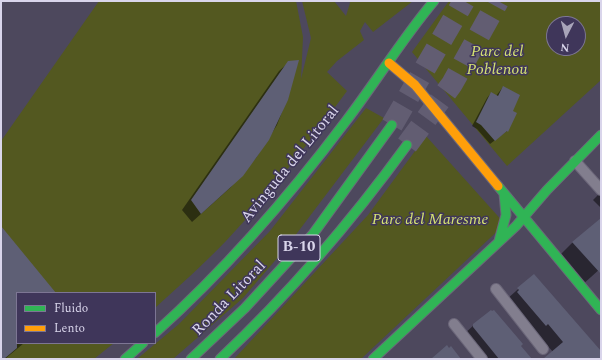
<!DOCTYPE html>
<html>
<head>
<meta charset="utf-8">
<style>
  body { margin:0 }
  #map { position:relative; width:602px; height:360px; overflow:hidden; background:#4d485d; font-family:Spectral,serif }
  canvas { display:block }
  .frame { position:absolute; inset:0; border:2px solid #d9d5eb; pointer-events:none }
  .legend { position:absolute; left:16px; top:292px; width:140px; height:52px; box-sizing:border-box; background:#3f365a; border:1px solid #7d7694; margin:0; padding:5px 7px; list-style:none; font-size:12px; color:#d9d5eb }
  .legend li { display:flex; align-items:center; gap:8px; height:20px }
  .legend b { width:20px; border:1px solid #7d7694 }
  .north { position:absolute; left:546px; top:16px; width:40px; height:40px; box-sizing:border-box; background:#3f365a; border:1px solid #7d7694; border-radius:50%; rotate:186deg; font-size:11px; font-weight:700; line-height:16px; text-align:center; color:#d9d5eb }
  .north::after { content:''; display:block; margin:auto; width:14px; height:18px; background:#a8a4b9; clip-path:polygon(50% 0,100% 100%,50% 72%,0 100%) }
</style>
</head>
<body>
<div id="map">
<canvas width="602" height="360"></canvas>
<div class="frame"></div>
<ul class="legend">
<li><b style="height:5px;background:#30b455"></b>Fluido</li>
<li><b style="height:5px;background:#ff9f0a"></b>Lento</li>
</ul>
<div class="north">N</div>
</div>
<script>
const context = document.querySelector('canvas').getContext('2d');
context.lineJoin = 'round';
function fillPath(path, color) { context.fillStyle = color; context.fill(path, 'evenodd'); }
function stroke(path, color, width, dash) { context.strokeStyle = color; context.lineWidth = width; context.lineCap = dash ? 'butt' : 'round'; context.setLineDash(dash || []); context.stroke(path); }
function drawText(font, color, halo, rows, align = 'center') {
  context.font = font + ' Spectral,serif'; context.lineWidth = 3; context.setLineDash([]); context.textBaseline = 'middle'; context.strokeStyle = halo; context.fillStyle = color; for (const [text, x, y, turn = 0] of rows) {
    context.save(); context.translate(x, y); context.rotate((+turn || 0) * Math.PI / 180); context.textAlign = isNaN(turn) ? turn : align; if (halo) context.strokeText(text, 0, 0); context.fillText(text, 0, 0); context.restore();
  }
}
fillPath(new Path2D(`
  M99,1H296L303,37L301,79L311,38L302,1H334L346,16L350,3L349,1H413L373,32L365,22L360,31L364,40L337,61L327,72L347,91C309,142 270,194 226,241C204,264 179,286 155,308V293H17V343H114L94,359H1V141Z
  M449,1H601V80L507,166L412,52ZM554,24H578V48H554Z
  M366,108L384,118L285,249L243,298L173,359H137L179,324L270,231Z
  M426,136L505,224L361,359H234L368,215Z`), '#535820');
fillPath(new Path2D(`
  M289,62L287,99L277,125L256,158L230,188L192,222L182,210L279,71Z
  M503,87L507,131L490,144L477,129L472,126L487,98L491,93L496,96Z
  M601,192V208L593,200Z
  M601,221V268L581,286L557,258L573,242Z
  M1,234L54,293H17V343H24L5,359H1Z
  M534,275L601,353V359H544L553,352L507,299Z
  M474,325L520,346L531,359H480L463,335Z`), '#0007');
fillPath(new Path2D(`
  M299,60L288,100L269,140L243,176L201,214L191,200L288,61Z
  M503,86L520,95L513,111L517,113L508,132L507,131L495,141L481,125L476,122L491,92L498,96Z
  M601,218V274L572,242Z
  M1,226L56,293H17V348L4,359H1Z
  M534,274L601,351V359H543L563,342L548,324L546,326L517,292L519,290L517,288Z
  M491,310L492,311L494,310L523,344L521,346L532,359H499L473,327V324Z
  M447,345L449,348L451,346L461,359H431Z`), '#5e5f75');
stroke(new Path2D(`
  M392,125L464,1
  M407,145L452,84L498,1`), '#625d72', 22, [22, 11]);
const street = new Path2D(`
  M575,161L601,190
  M496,289L543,349
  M454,324L482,359`);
const fast = new Path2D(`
  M498,186L601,310
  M499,241L506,215L504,194
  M155,333C226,269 288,198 346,121C376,82 402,39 434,1
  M125,359L143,343
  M191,359L245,308L313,234L392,125
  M220,359C290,293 351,222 407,145
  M373,359L516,226L547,190L601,135`);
const slow = new Path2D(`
  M389,63L415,85L498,186`);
stroke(street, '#6b6679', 12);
stroke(fast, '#6b6679', 11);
stroke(slow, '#6b6679', 11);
stroke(street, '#827e8e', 10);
stroke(fast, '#30b455', 9);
stroke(slow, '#ff9f0a', 9);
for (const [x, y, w] of [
  [299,248,42]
]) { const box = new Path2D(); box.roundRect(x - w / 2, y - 13, w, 26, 3); context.fillStyle = '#3f365a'; context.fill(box); stroke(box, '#d9d5eb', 1); }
drawText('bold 15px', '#d9d5eb', null, [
  ["B-10",299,248]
]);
drawText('italic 16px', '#d4e172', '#3f365a', [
  ["Parc del",497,53],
  ["Poblenou",497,71],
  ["Parc del Maresme",430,221]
]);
drawText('16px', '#d9d5eb', '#3f365a', [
  ["Avinguda del Litoral",291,165,-51],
  ["Ronda Litoral",230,299,-46]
]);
</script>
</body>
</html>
